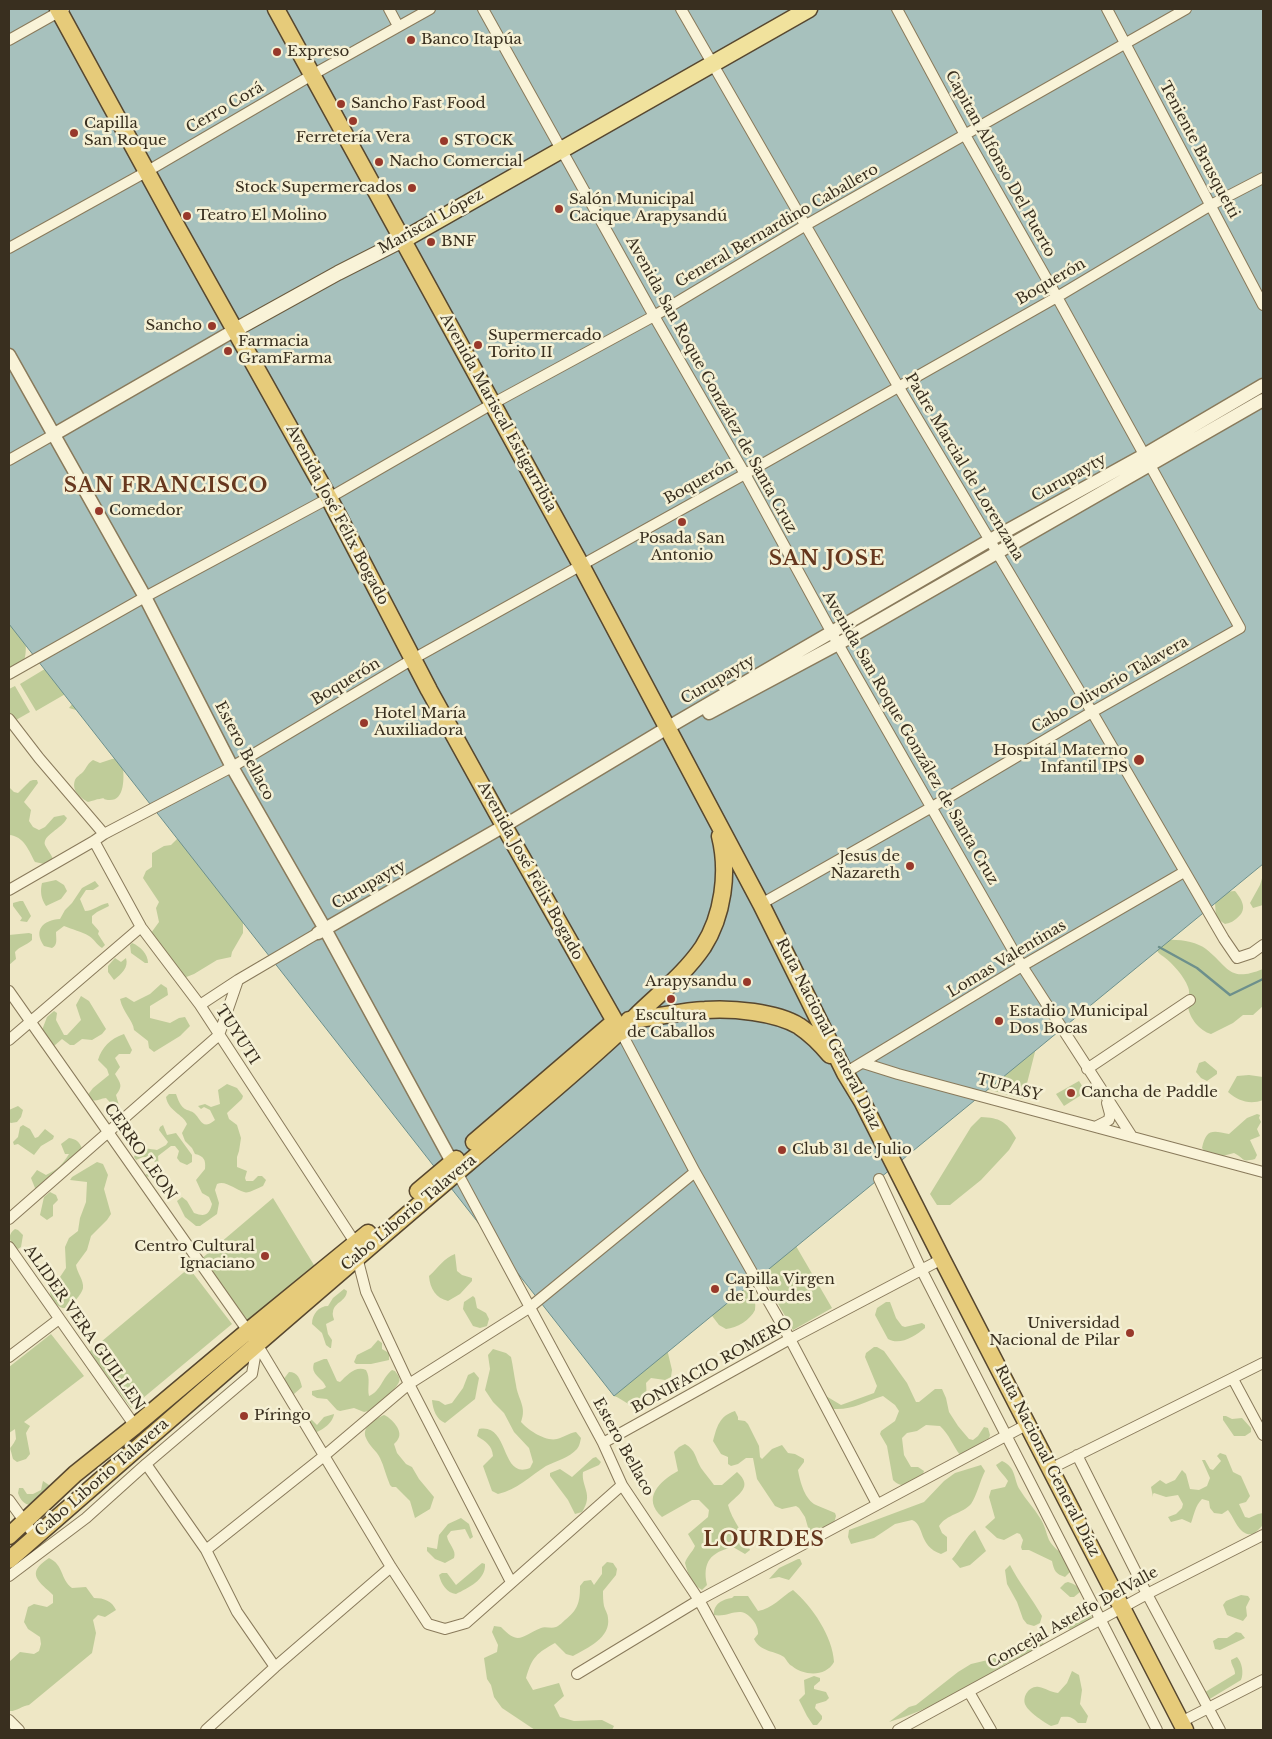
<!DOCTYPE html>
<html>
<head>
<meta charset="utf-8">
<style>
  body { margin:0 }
  #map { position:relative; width:1272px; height:1739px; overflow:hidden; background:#eee7c5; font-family:"Libre Baskerville",serif }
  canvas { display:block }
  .frame { position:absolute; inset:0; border:10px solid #392f1f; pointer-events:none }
</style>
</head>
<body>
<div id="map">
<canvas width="1272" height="1739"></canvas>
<div class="frame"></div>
</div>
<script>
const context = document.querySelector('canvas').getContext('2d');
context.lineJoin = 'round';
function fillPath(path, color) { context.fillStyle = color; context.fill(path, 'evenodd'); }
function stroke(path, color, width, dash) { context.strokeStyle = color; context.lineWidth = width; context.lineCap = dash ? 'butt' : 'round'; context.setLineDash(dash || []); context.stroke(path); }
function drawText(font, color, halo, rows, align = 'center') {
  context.font = font + ' "Libre Baskerville",serif'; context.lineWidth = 5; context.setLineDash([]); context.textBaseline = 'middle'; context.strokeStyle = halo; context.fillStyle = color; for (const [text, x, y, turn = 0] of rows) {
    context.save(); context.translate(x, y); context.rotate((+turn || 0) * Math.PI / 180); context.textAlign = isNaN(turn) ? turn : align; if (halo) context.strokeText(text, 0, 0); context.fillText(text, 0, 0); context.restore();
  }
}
fillPath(new Path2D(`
  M9,581C15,603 38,652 18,671C16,673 12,675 9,677Z
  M93,644C97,645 102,646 105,649C114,655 118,671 115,680L120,686C127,683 131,679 139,679L137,685L133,690V696L159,716L172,711L185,710L189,722L180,732L177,745L173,751L174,758L171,771L164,774C148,769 141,750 123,767C124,778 125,802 108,800C102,800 106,797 100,799C96,799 93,801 88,802C81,798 71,791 75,780C76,777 81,774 83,772C87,767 88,763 93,760L100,763L112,759L126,757L127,743L120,730L109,722L95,705H89L76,710L69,708L73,703V695L78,674L72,664L79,653Z
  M58,661L74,689L36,711L20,684Z
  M15,686L30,712L9,724V689Z
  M33,780H37L38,783L24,802L31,810L29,821L33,827L39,830L45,827L54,817L64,815L67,818C62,829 42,835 45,845C47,849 51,854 53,859L49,865L35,862C29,851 24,836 9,835V787L14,792L18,793L30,781Z
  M181,835L243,920V933L232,952L231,957L217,960L194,974L176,981L151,933L159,922L156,908L159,902L143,878L146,871L152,867V853L164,846L171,845Z
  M1263,875V905L1253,908L1250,903L1260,885Z
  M56,880L64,885L67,891L61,899L46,906C41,899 40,891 42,883Z
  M95,881L99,886L93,890H86L80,899L85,911C93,911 100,904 108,903L109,906L97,912L92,916V923L99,931L98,934L105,945L102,948C97,945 94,939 89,936C81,931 73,930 64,926L56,932C56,939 58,945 52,948L44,946C33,930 43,920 60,919L65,910L72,903L82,888Z
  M1235,891C1243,901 1248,910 1236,919C1232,922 1230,923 1225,924L1216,918L1215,903L1224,892Z
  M20,901H23L31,916L27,922L20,921L22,918L13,906V903Z
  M29,933L32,934V940C27,945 20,946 15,952L16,959L9,965V935Z
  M1167,940C1179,939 1197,942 1206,949C1229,967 1228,983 1263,969V1006L1253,1015H1243L1233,1023L1211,1034C1200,1031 1189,1018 1188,1006C1187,999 1191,994 1188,987C1184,976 1173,964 1164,957C1160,954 1159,954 1156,949Z
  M132,943C140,946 148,954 148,963H145L131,953L130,945Z
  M115,958L121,962L126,958C129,968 121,974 114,980L108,972V966Z
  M161,984L167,988L168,995L150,1006V1018L170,1023L179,1018L185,1017L190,1026L180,1036L154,1052L149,1048L148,1041L134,1030C133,1020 123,1013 120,999L126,997L134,1002L150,994Z
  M81,996L89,1001L106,1029L102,1034L92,1040L82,1039L74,1045H70L62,1039L54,1046L42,1030L47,1017L54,1011L57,1013L56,1020L64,1035H67L81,1020L76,1005Z
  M124,1034L132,1050L130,1054H119L115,1058L120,1067L115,1074C121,1084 123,1086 116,1095L120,1109L118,1111L106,1098C98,1099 93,1104 87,1096L93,1088L109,1075L107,1069L98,1060C102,1047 110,1039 124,1034Z
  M1036,1048L1023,1099L955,1080Z
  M1205,1061L1217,1071V1074L1207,1081L1201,1078L1196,1072L1199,1063Z
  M1249,1075L1263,1077V1100C1250,1105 1238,1101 1228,1092L1237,1076Z
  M1079,1081L1086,1092L1064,1106L1056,1094Z
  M227,1084L237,1088L243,1096L242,1099L227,1113L229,1119L237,1125L241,1138L239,1151L237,1157V1167L247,1171L245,1178L246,1181H253L258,1176H262L266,1180L263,1186C258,1188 248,1194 244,1192C235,1190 226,1180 217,1184L215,1190L219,1203L217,1214L200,1226H196L185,1217L177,1201L182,1197L187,1201L194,1213C205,1217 209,1215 212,1204L209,1197L202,1193L196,1180L205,1169C206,1160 204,1156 195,1154L192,1148L185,1141L182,1133L187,1124C183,1114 168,1111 166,1097L169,1094H176C178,1099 180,1107 187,1110C190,1111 191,1111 194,1113C201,1119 202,1131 215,1120L210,1110L204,1107L201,1109L198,1106L205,1104L211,1107L220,1104L218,1090Z
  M18,1106L23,1110L21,1117L17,1122L11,1123L9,1122V1110Z
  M1257,1114L1260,1115L1259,1118L1261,1122L1257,1129L1260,1136L1250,1140L1257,1155L1255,1159C1240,1163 1245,1158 1234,1153L1211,1159L1202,1148C1206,1129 1212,1130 1229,1134L1247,1118Z
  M981,1117C1000,1118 1006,1121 1016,1138L1009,1150L981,1180L950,1205H937L930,1194L971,1127Z
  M23,1125L30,1129L35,1138L38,1137L45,1129L54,1136L53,1139L41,1146L34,1155L18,1144L14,1145L13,1142L18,1137L20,1127Z
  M163,1125L167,1135L176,1133L192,1155V1162L187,1165L180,1162L177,1158L179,1151L175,1146H171L158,1156L159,1169L148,1177L145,1175L157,1168L155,1162L150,1157H143L136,1160L134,1157C138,1146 148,1149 157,1150L166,1145L168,1142L159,1130L160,1127Z
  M69,1138C76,1139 80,1142 82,1149L38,1188H35L31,1178L37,1170L46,1175C57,1170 63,1164 69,1154H65L61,1144Z
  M97,1162L103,1164L108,1175L104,1189L111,1214L107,1220L91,1236L87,1250L76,1265C77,1273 84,1280 83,1288C82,1294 71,1307 65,1308C58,1309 50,1298 50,1292L66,1268L65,1247L69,1238L78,1231L80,1218L86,1202L87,1182L70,1180L72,1177Z
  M50,1192L56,1195L58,1200L53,1205V1216L47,1220L40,1215L44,1197Z
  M273,1198L317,1270L251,1325L200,1260Z
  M15,1229L18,1230L23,1235L21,1247L18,1249C10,1244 6,1235 15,1229Z
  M789,1234L832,1308L793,1330L751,1256Z
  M455,1254L457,1271L462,1275L472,1278V1281L460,1294L448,1301C436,1298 430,1289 429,1276C438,1268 444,1258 455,1254Z
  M189,1268L232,1324L131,1408L89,1352Z
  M743,1278C750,1288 757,1297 755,1310C750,1320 737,1328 726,1329L719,1325L706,1308C733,1307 732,1301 743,1278Z
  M344,1289L347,1291C346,1302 334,1302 333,1312C332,1315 334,1318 334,1320L326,1324L328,1334L332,1340L331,1348H330L326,1345L322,1333L312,1324C312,1314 319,1306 328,1306L333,1298Z
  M473,1296L475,1298L477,1308L486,1313L489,1319L487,1326L480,1328L473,1326L463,1309L464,1302Z
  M886,1302H890L896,1318L902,1326L905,1327L922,1323L925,1325V1328C915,1336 900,1346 888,1339L875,1315L877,1308Z
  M51,1334L84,1376L24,1422L30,1426L26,1433L30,1454L26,1459L17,1462L13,1459C9,1442 9,1453 16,1439L15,1429L9,1433V1367Z
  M378,1340L382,1343V1349L389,1353V1360L371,1364H356L354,1362L357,1355L371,1348Z
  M874,1347H877L884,1351L907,1383L916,1402H919L935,1389H942L946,1398L949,1412L958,1426L969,1439L973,1440L978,1436L984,1427L988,1428L990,1435L989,1438L960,1455C953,1446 949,1434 940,1426L926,1425L917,1431L907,1433L902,1438L904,1455L911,1467H918L924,1471L923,1474C914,1481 903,1491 893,1480L887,1446L880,1434L881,1431L895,1421L899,1411L895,1405L883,1396C860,1403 851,1412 825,1408L823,1396H826L841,1405L874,1393L877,1386L865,1357L866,1353Z
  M493,1349L506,1353L511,1357C513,1366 514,1375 516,1385C518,1400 527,1406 521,1422C528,1430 546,1442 557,1439C564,1437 569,1433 576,1432L581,1438C580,1442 580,1445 577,1449C569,1458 556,1461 546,1466C530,1476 517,1490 498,1494L492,1491L483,1466L493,1456C492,1445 486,1442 477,1436L479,1429C510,1423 500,1480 530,1468L533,1462L529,1448L514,1432L504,1413L493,1402L485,1390L490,1369L488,1355Z
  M667,1349L672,1370L671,1377L665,1380L651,1378L646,1383C647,1395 647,1402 638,1409C629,1406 623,1399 614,1396V1382Z
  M324,1359H327L337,1381L340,1382C347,1375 356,1365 366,1370C371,1379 367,1387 369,1396C381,1391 382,1378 392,1370L395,1371C397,1374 401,1378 399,1382C396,1390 375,1406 368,1411L364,1412L354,1408L340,1411L337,1410L327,1399L317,1398L312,1395V1391L323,1389L326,1387C322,1377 310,1375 314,1363Z
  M273,1363L275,1364L283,1380L289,1372C298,1372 300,1379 302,1387L294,1394L293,1397Z
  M474,1372L479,1378L475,1399L445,1423C436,1419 433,1410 432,1400L439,1401L445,1405L452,1403L463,1388L468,1375Z
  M735,1411L738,1417V1420L745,1421L748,1424L759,1446L760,1457L762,1459L772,1449L782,1445L788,1453L795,1454L804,1459V1462L798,1470C800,1482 805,1500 816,1505C822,1508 829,1510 835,1513L836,1516L834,1523L817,1534L809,1531L805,1517L799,1508L796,1506L782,1509L775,1506L757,1479L753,1458H746L738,1464L731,1466L728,1464V1457L721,1454L713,1441C717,1427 719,1416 735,1411Z
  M334,1414C333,1423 321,1432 312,1433L307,1418L311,1419L317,1425L324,1417Z
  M384,1415C390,1417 402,1429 399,1437C398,1440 396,1442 394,1444L397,1453L406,1464L412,1467L419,1479L434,1497L430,1509L415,1518L410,1501L396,1487H392L390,1485C386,1476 384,1466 380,1458C377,1451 369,1446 366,1438C361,1427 375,1419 384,1415Z
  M1223,1416H1226L1232,1419L1242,1418L1251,1428V1432L1245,1436H1234L1223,1420Z
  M685,1444C696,1450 695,1458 701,1468C705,1474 710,1479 714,1485H722L737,1472C754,1487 738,1494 728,1505C732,1521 745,1534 750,1550L745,1554L733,1547C711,1552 702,1562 707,1585L702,1590C691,1584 688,1574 685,1563C687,1556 692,1553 695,1546L688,1534L708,1517L709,1510L699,1500H692L662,1517C641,1498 660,1481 678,1471L674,1452L679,1447Z
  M1220,1453L1226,1455L1233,1472L1241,1476L1250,1496L1246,1502L1239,1504L1245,1517L1249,1518L1258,1514L1263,1513V1525L1254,1534C1239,1537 1235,1519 1228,1510L1222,1514L1214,1513L1210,1508L1209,1501L1202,1499C1195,1506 1194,1515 1191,1523L1182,1519L1171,1522L1168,1517L1176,1514L1182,1508L1183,1504L1178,1495L1166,1497L1154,1493L1153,1494V1497L1151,1487L1160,1480L1166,1484L1175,1480L1182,1470L1186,1474L1190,1489L1199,1490L1207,1486L1210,1478L1202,1460H1205L1210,1469L1213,1470L1221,1461L1217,1456Z
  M596,1457L601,1462L599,1465L583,1472C581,1487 594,1494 582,1512L575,1514L568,1500L550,1476V1473L560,1469L572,1477L593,1458Z
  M1002,1461C1017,1468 1013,1479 1020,1490C1026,1500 1034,1508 1040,1518C1045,1525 1046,1533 1049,1540C1057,1554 1067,1551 1070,1572L1065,1577C1056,1574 1054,1571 1052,1561L1029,1550H1022L1021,1547L1023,1540L1020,1534L1017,1533L1004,1540L997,1538L985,1527L995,1518L989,1497L991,1490L1005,1487L1008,1481C1004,1475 999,1471 996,1465Z
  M981,1465L985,1471C980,1481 977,1495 971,1504C962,1514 947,1514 939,1526L942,1533L947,1537V1551L941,1554C918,1546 925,1525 912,1520L895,1524L874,1538L851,1544L848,1537L849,1530L924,1502L944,1481L955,1473Z
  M43,1481L49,1485L50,1489L31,1505C24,1505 20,1499 18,1493L19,1488H23L27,1494H33L41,1490Z
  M461,1518L469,1524L473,1537L470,1539L465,1529L451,1531L447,1536C448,1544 457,1550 454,1558L445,1563L435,1559L427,1551V1547L437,1549L439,1535L448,1524Z
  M975,1530L986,1551L970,1565L960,1568L952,1559C960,1550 966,1536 975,1530Z
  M49,1558C64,1565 60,1579 72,1588L86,1587L94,1598C104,1598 112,1601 116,1610L105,1617L98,1615L93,1620L96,1633L92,1653L29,1705C22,1706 15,1712 9,1711V1662L20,1652L34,1654L39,1651L41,1644L40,1637L28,1629L24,1622L28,1607L34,1604L47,1607L53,1603V1595C40,1582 24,1574 49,1558Z
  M798,1559H800L802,1564L789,1580L779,1577L769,1579L779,1568Z
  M607,1562L613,1563L617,1569L616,1575L603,1591C603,1596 603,1601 604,1606C605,1610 608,1614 608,1618C611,1638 587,1648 573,1656L566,1654L555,1643C537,1653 532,1657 526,1678L533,1690L559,1683L564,1696L554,1705L560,1717L574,1721L602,1720L614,1726L612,1730H535L502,1708L494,1697L491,1685L487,1679L484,1658L497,1652L498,1645L492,1632L494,1626L501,1627C519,1646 521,1636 541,1628C545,1626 551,1629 556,1627C559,1626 563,1622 565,1620C578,1610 580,1602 580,1586L584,1581L591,1580L594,1585L602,1574V1567Z
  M482,1563L485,1564C486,1580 468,1588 456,1594C447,1593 441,1584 439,1575L442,1573H447L456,1585Z
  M1010,1565C1019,1583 1032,1598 1042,1616L1040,1623L1034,1626L1027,1624L1023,1619L1017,1602L1007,1584L1005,1570Z
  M1068,1582C1074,1584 1079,1586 1080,1592L1074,1597H1070L1060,1588L1065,1583Z
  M793,1590C812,1606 833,1637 834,1662C826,1677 804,1676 792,1666C788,1664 787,1660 784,1657C776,1651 760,1652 754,1639L758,1634C758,1628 756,1624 752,1619C740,1604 729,1618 714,1615C713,1604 723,1599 732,1598L734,1596H748L758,1611C772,1609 781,1597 793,1590Z
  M1241,1595L1248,1596L1250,1599L1246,1607L1247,1616L1243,1621L1227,1615L1223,1605L1226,1601Z
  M1080,1603L1087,1605L1093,1613L1090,1620L1071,1629L1064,1628L1077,1604Z
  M1236,1632L1241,1633L1245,1638L1220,1650L1215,1649L1213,1641L1218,1638H1227Z
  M1039,1639L1044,1644C1032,1652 1019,1657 1006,1664C968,1687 932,1709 889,1722L909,1707L916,1705L958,1672L971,1664L992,1659L1032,1640Z
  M1237,1657C1242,1662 1244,1673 1241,1680L1208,1700L1202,1694L1235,1674C1235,1668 1231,1665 1231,1660Z
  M1072,1671L1079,1675L1082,1690L1080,1704L1088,1716L1086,1723H1078C1073,1717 1069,1716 1061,1717L1058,1724L1051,1726C1045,1723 1029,1712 1026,1706C1021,1698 1029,1685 1039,1687C1045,1688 1050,1692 1058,1693L1067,1683Z
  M814,1676L820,1678V1681L814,1686V1689L826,1692L829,1698L826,1701L816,1704L815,1708L822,1716V1719L817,1725H813L807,1716L799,1700L805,1694L804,1680Z`), '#bfcc99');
const water = new Path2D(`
  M9,9H1263V864L614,1396L9,624Z`);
fillPath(water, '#a7c1bd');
stroke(water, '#6d908c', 1);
stroke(new Path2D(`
  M1159,947L1197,968L1230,995L1263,979`), '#6d908c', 2.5);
const minor = new Path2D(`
  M389,9L398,26
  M483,9L654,316L745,474L838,644L1022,966L1131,1135
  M681,9L898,386L1092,712L1224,939L1237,958L1252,953L1263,945
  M1107,9L1263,305
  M9,40L64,9
  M9,248L146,172L312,75L430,9
  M9,460L53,435
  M9,674L145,597L329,498L492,404L654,316L806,225L1186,9
  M9,719L39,758L104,834
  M94,841L141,927L200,1005L356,1244
  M9,890L94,841L104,834L232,767L413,659L745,474L1057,297L1211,205L1263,178
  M761,904L932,807L1092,712L1240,628L1057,297L965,135L897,9
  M9,991L257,1344L391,1567L428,1624L445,1629L466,1623L622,1485
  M200,1005L238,980L318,933
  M621,1032L695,1172L790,1339L877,1504
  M9,1040L141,927
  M863,1063L898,1074L1263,1172
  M1087,1069L1190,1000
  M845,1073L1022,966L1184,872
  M1097,1126L1109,1120L1110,1114L1107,1103
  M457,1172L603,1443L622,1485L699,1600L770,1730
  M879,1179L921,1269L1157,1730
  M9,1219L219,1035L238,980
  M9,1247L135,1426
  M357,1257L366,1292L409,1384L511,1582
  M9,1357L59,1319
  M1233,1379L1263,1435
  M603,1443L790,1339L942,1259
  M1077,1455L1147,1594L1220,1730
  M146,1464L206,1550L237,1612L275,1667
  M1050,1469L1263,1363
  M9,1500L35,1536
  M206,1550L324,1456L409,1384L529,1308L695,1172
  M9,1576L86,1518L146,1464L252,1374L257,1345
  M577,1674L699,1600L1028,1424
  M969,1692L991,1730
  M9,1720L19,1730
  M1181,1722L1263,1680
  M206,1730L275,1667L391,1567
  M898,1730L1147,1594L1263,1535`);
const tertiary = new Path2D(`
  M9,355L145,597L232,767L325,929L452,1162
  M53,435L235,330
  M709,713L838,644L1263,400
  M318,933L504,826L667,728L990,540L1144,455L1263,385`);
const secondary = new Path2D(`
  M235,330L338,273L403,240`);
const primary = new Path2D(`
  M403,240L809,9`);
const trunk = new Path2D(`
  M58,9L176,225L329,498L429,690L508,833L621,1032
  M276,9L581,565L761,904L845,1073L862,1101L942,1259L1185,1730
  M629,1020C655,1018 680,1011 705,1010C732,1008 776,1012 799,1026C811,1034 821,1044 830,1055
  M474,1142L615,1021
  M418,1191L456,1159
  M9,1536L75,1474L135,1426L248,1331L368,1233
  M9,1560C161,1427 314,1294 468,1163C524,1115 581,1069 634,1018C657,995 684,975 703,947C723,916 729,872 720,836`);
stroke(minor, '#897a5b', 12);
stroke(tertiary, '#897a5b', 15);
stroke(secondary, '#6b5b3e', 16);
stroke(primary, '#57472f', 19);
stroke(trunk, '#57472f', 19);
stroke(minor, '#f9f3d8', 10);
stroke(tertiary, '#f9f3d8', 12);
stroke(secondary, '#f9f3d8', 14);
stroke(primary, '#f1e29d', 16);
stroke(trunk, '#e6cb7a', 16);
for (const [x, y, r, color] of [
  [411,40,5,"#98392b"],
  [277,52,5,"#98392b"],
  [341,104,5,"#98392b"],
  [353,121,5,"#98392b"],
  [74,133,5,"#98392b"],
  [444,141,5,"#98392b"],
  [379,162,5,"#98392b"],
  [412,188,5,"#98392b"],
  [559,209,5,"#98392b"],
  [187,216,5,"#98392b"],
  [431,242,5,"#98392b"],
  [212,326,5,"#98392b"],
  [478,345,5,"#98392b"],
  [228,351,5,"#98392b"],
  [99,511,5,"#98392b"],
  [682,522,5,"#98392b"],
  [364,723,5,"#98392b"],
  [1139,760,6,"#98392b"],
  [910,866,5,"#98392b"],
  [747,982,5,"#98392b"],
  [671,999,5,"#98392b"],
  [999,1021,5,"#98392b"],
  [1071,1093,5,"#98392b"],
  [782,1150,5,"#98392b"],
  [265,1256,5,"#98392b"],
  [715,1289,5,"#98392b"],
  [1130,1333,5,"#98392b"],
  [244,1416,5,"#98392b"]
]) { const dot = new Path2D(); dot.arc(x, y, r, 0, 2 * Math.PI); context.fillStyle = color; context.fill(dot); stroke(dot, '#f5f0d4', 2); }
drawText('15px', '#392f1f', '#f5f0d4', [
  ["Banco Itapúa",421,40],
  ["Expreso",287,52],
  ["Sancho Fast Food",351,104],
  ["Capilla",84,124],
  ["San Roque",84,141],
  ["Ferretería Vera",353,138,"center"],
  ["STOCK",454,141],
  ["Nacho Comercial",389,162],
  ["Stock Supermercados",402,188,"right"],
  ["Salón Municipal",569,200],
  ["Cacique Arapysandú",569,217],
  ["Teatro El Molino",197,216],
  ["BNF",441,242],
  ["Sancho",202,326,"right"],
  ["Supermercado",488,336],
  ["Torito II",488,353],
  ["Farmacia",238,342],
  ["GramFarma",238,359],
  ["Comedor",109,511],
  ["Posada San",682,539,"center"],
  ["Antonio",682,556,"center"],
  ["Hotel María",374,714],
  ["Auxiliadora",374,731],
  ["Hospital Materno",1128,751,"right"],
  ["Infantil IPS",1128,768,"right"],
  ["Jesus de",900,857,"right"],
  ["Nazareth",900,874,"right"],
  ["Arapysandu",737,982,"right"],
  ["Estadio Municipal",1009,1012],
  ["Dos Bocas",1009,1029],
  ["Escultura",671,1016,"center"],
  ["de Caballos",671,1033,"center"],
  ["Cancha de Paddle",1081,1093],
  ["Club 31 de Julio",792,1150],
  ["Centro Cultural",255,1247,"right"],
  ["Ignaciano",255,1264,"right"],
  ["Capilla Virgen",725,1280],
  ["de Lourdes",725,1297],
  ["Universidad",1120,1324,"right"],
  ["Nacional de Pilar",1120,1341,"right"],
  ["Píringo",254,1416]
], 'left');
drawText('15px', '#392f1f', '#f5f0d4', [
  ["Cerro Corá",225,108,-30],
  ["Teniente Brusquetti",1199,150,62],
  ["Capitan Alfonso Del Puerto",1000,164,61],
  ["Mariscal López",431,222,-29],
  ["General Bernardino Caballero",777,226,-30],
  ["Boquerón",1051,282,-30],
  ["Avenida San Roque González de Santa Cruz",711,385,61],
  ["Avenida Mariscal Estigarribia",498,413,61],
  ["Padre Marcial de Lorenzana",964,467,59],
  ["Curupayty",1069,478,-29],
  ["Boquerón",699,482,-29],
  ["Avenida José Félix Bogado",337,515,62],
  ["Curupayty",718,680,-30],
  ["Boquerón",346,682,-31],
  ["Cabo Olivorio Talavera",1110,685,-30],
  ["Avenida San Roque González de Santa Cruz",910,738,60],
  ["Estero Bellaco",244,751,62],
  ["Avenida José Félix Bogado",530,871,61],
  ["Curupayty",369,885,-30],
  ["Lomas Valentinas",1007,959,-31],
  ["Ruta Nacional General Díaz",828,1034,63],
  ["TUYUTI",237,1035,57],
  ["TUPASY",1009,1088,15],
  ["CERRO LEON",140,1152,55],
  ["Cabo Liborio Talavera",409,1213,-40],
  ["ALIDER VERA GUILLEN",84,1328,55],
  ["BONIFACIO ROMERO",712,1366,-29],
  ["Estero Bellaco",623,1447,61],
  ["Ruta Nacional General Díaz",1047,1461,63],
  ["Cabo Liborio Talavera",102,1478,-41],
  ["Concejal Astelfo DelValle",1073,1618,-29]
]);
context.letterSpacing = '1px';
drawText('bold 20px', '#66371e', '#f5f0d4', [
  ["SAN FRANCISCO",166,486],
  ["SAN JOSE",827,559],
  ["LOURDES",764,1540]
]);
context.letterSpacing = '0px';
</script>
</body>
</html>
